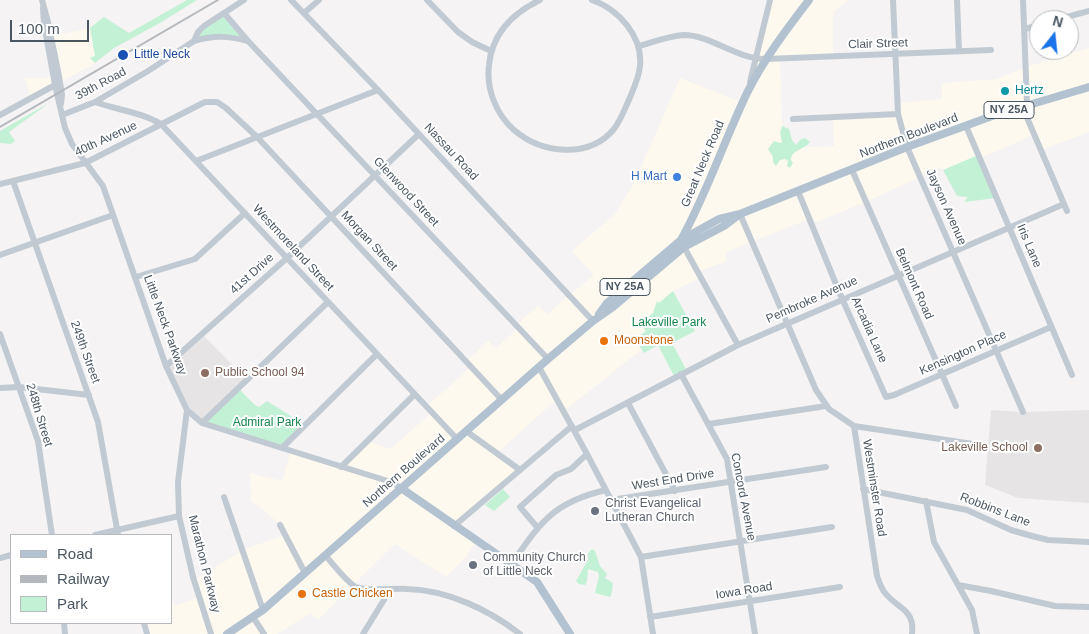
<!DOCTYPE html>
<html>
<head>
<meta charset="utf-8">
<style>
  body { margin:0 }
  #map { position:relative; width:1089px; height:634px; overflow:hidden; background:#f5f3f3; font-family:Helvetica,sans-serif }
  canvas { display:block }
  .legend { position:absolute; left:10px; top:534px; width:162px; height:90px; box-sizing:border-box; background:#fff; border:1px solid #b7bbc0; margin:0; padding:6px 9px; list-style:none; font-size:15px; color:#4a5661 }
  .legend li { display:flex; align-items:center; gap:10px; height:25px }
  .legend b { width:25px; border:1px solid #b7bbc0 }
  .north { position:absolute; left:1029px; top:10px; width:50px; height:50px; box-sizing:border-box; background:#fff; border:1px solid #b7bbc0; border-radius:50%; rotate:16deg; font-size:14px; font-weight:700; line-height:20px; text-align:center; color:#4a5661 }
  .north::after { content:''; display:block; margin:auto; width:18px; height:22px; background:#1a73e8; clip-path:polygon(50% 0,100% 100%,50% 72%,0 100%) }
  .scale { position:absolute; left:10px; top:20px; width:79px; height:22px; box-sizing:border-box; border:2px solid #4a5661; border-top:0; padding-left:6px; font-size:15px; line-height:18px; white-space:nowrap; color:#4a5661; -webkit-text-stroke:4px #fff; paint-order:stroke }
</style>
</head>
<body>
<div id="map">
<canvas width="1089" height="634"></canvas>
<ul class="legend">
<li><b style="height:6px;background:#b3c2d1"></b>Road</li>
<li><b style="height:6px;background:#b5b8bd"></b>Railway</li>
<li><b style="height:14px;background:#c3f1d5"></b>Park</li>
</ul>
<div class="north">N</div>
<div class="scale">100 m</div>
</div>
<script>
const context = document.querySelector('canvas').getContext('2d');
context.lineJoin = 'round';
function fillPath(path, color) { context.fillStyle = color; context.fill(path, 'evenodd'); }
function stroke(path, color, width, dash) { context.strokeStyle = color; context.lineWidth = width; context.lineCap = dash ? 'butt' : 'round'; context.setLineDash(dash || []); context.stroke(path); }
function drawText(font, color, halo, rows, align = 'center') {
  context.font = font + ' Helvetica,sans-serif'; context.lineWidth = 4; context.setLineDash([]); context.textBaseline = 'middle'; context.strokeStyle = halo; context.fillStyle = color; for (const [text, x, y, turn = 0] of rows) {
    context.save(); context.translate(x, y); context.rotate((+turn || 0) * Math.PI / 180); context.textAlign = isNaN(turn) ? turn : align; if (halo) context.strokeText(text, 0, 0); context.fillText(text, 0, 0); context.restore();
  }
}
fillPath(new Path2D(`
  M770,0H848L833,12V57L780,59L783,148L834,146L833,118L898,114V103L942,99V83L996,79L1026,67L1089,48V132L1041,150L1034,135L980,158L978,156L943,170L941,167L866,202L812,224L809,219L726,252V261L698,272L700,278L673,291L658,303L653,313L640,324L646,330L635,340L641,350L564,411L557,399L497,453L520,470L454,526L477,542L462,561L446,577L395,544L318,620L310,613L277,634H147L144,623H171V603H174L175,606L199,597L194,580L242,551V550L285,535L279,524L263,509L251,501L250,473L282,481L291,451L340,467L367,441L391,449L431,413L426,407L471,367L466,362L488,341L496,348L518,328L516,325L538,306L547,314L594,275L572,251L615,214L634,183L680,78L743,103Z
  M90,28L95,56L91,58L95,63L31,99L25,78H35L36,79L55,77L48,37Z`), '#fdf9ef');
fillPath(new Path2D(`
  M202,334L247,380L202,423L187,410L166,366Z
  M991,410L1023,412L1089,410V503L1018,498L985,485Z`), '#e6e4e5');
fillPath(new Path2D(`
  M187,0H197L158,24L114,48L95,63L90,58L95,56L90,28L104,17L129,33Z
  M224,13L248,41L232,37L194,41L198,32Z
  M49,103L9,132L15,141L11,144L0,143V131Z
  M782,126L789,129L792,140L796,145L800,140L805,138L810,142C804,150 791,150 791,160L793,163L790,168L787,166L788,161L785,159L780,160L776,166L773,162V157L768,149L774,141L780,143L782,142L780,133Z
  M978,155L996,198L964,202L968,197L957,196L943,170Z
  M673,291L695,331L672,343L687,371L675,378L658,345L644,353L635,339L646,331L640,324L653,313L657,301L659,303Z
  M238,388L255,405L259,407L267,401L305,425L282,448L202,423Z
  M503,489L510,497L494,511L485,505Z
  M592,549L595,551L600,566L607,574L605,578L613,583L612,592L610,597L595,593L599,576L598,572L588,569L587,581L585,585L579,584L576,581L588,560V553Z`), '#c3f1d5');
stroke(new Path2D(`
  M42,0L48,22L59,76L62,95L61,104
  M291,0L378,90L593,321
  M427,0L458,32L472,42L491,51
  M540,0C513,13 492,34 489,65C486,89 496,114 514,130C542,154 589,159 614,129C620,121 624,111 628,102C633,90 639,78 640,66C643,36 618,9 592,0
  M893,0L898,114L907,147L1023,412
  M957,0L959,51
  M1023,0L1027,104
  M43,8L44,24L55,85L65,128L72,144L103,186L166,366L187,410L202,423L391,482L401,488
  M224,13L248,41L548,359
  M304,13L319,0
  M1056,20L1089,11
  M1025,29L1039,25
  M194,41C216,35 227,36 248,41
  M639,46C653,42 669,36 684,35C711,35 736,59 766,59L991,50
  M750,82L770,0
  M95,102C117,110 141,112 161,124L457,439
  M1022,106L1067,211
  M0,115L55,85
  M62,115L95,102L148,71L194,41L198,32L204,26L244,0
  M793,119L898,114
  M966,126L1072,375
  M196,161L378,90
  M852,170L956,406
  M13,181L98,422L118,535
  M0,184L85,163L205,102H217L226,108L257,137L502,400
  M798,191L840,294L886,397L894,395L1051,327
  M740,214L816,390L829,409L854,426L877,576C879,582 881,588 885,593C898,609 915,609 912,634
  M684,247L738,345
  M0,255L113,215
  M136,277L195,259L245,213
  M0,334L38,441L52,535
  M166,366L287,258L419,134
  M539,367L587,454L641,557L653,634
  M681,374L727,459L755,634
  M0,388L19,387L89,395
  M628,403L675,491
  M187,410L178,482L179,516L193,577L211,634
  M202,423L328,302
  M709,424L826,406
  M854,426L973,444
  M575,430L738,345L1064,204
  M466,431L520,470
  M282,448L377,354
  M341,467L414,395
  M863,489L967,510L1011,530L1032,536L1048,540L1089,542
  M224,497L263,610
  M611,500L826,467
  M926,501L934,542L972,610L977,634
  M280,525L305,573
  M454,526L572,426
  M537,527L520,507L556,475L571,469L587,454
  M95,535L179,516
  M325,555C334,565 343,578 354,586C363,592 396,588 407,589C448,590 489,610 520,634
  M641,557L832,527
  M0,558L11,555
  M511,565C540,523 553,502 606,490
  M958,585L991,591L1055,606L1089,607
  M253,617L264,634
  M650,617L840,587
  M64,623L65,634
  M144,623L147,634
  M363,634L390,590`), '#c1cad2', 6);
stroke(new Path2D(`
  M681,240C707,193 724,141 747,93C764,59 786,30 809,0
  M599,314L607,303L681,240L719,219L740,214L907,147L995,115L1089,87
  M401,488L537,582L570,634
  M227,634L263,610L548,359L593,321L613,307L684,247L724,226L740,214`), '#b3c2d1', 8);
stroke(new Path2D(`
  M0,127L218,0`), '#b5b8bd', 2);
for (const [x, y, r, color] of [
  [123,55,6,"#1a4fb4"],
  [1005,91,5,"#0f9aa8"],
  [677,177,5,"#3f7fe0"],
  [604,341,5,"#e8710a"],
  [205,373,5,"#8d6e63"],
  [1038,448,5,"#8d6e63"],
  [595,511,5,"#6b7280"],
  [473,565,5,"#6b7280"],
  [302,594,5,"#e8710a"]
]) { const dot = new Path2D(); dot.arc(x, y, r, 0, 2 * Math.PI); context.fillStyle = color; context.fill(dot); stroke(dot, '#fff', 2); }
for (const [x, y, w] of [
  [1009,110,50],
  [625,287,50]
]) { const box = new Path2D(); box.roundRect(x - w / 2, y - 8.5, w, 17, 4); context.fillStyle = '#fff'; context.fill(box); stroke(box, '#4a5661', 1); }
drawText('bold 11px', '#4a5661', null, [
  ["NY 25A",1009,110],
  ["NY 25A",625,287]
]);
drawText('12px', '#4a5661', '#fff', [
  ["Clair Street",878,44,-2],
  ["39th Road",101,84,-28],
  ["Northern Boulevard",909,136,-21],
  ["40th Avenue",106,139,-25],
  ["Nassau Road",451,152,47],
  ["Great Neck Road",703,164,-67],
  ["Glenwood Street",406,192,47],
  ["Jayson Avenue",946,207,66],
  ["Morgan Street",369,241,47],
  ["Iris Lane",1029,246,67],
  ["Westmoreland Street",293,248,47],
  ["41st Drive",252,274,-42],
  ["Belmont Road",914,284,66],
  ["Pembroke Avenue",812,300,-24],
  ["Little Neck Parkway",165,325,70],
  ["Arcadia Lane",869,330,66],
  ["249th Street",85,352,70],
  ["Kensington Place",963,353,-24],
  ["248th Street",39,415,73],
  ["Northern Boulevard",404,471,-41],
  ["West End Drive",673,480,-9],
  ["Westminster Road",874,488,81],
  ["Concord Avenue",743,497,79],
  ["Robbins Lane",995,510,21],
  ["Marathon Parkway",204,564,76],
  ["Iowa Road",744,591,-9]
]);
drawText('12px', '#164399', '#fff', [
  ["Little Neck",134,55]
], 'left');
drawText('12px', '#0d838f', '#fff', [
  ["Hertz",1015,91]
], 'left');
drawText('12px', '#366cbe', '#fff', [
  ["H Mart",667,177]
], 'right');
drawText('12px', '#17864f', '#fff', [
  ["Lakeville Park",669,323],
  ["Admiral Park",267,423]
]);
drawText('12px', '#c56008', '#fff', [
  ["Moonstone",614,341],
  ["Castle Chicken",312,594]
], 'left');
drawText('12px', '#785e54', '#fff', [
  ["Public School 94",215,373],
  ["Lakeville School",1028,448,"right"]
], 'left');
drawText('12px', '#5b616d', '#fff', [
  ["Christ Evangelical",605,504],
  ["Lutheran Church",605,518],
  ["Community Church",483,558],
  ["of Little Neck",483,572]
], 'left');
</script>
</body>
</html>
